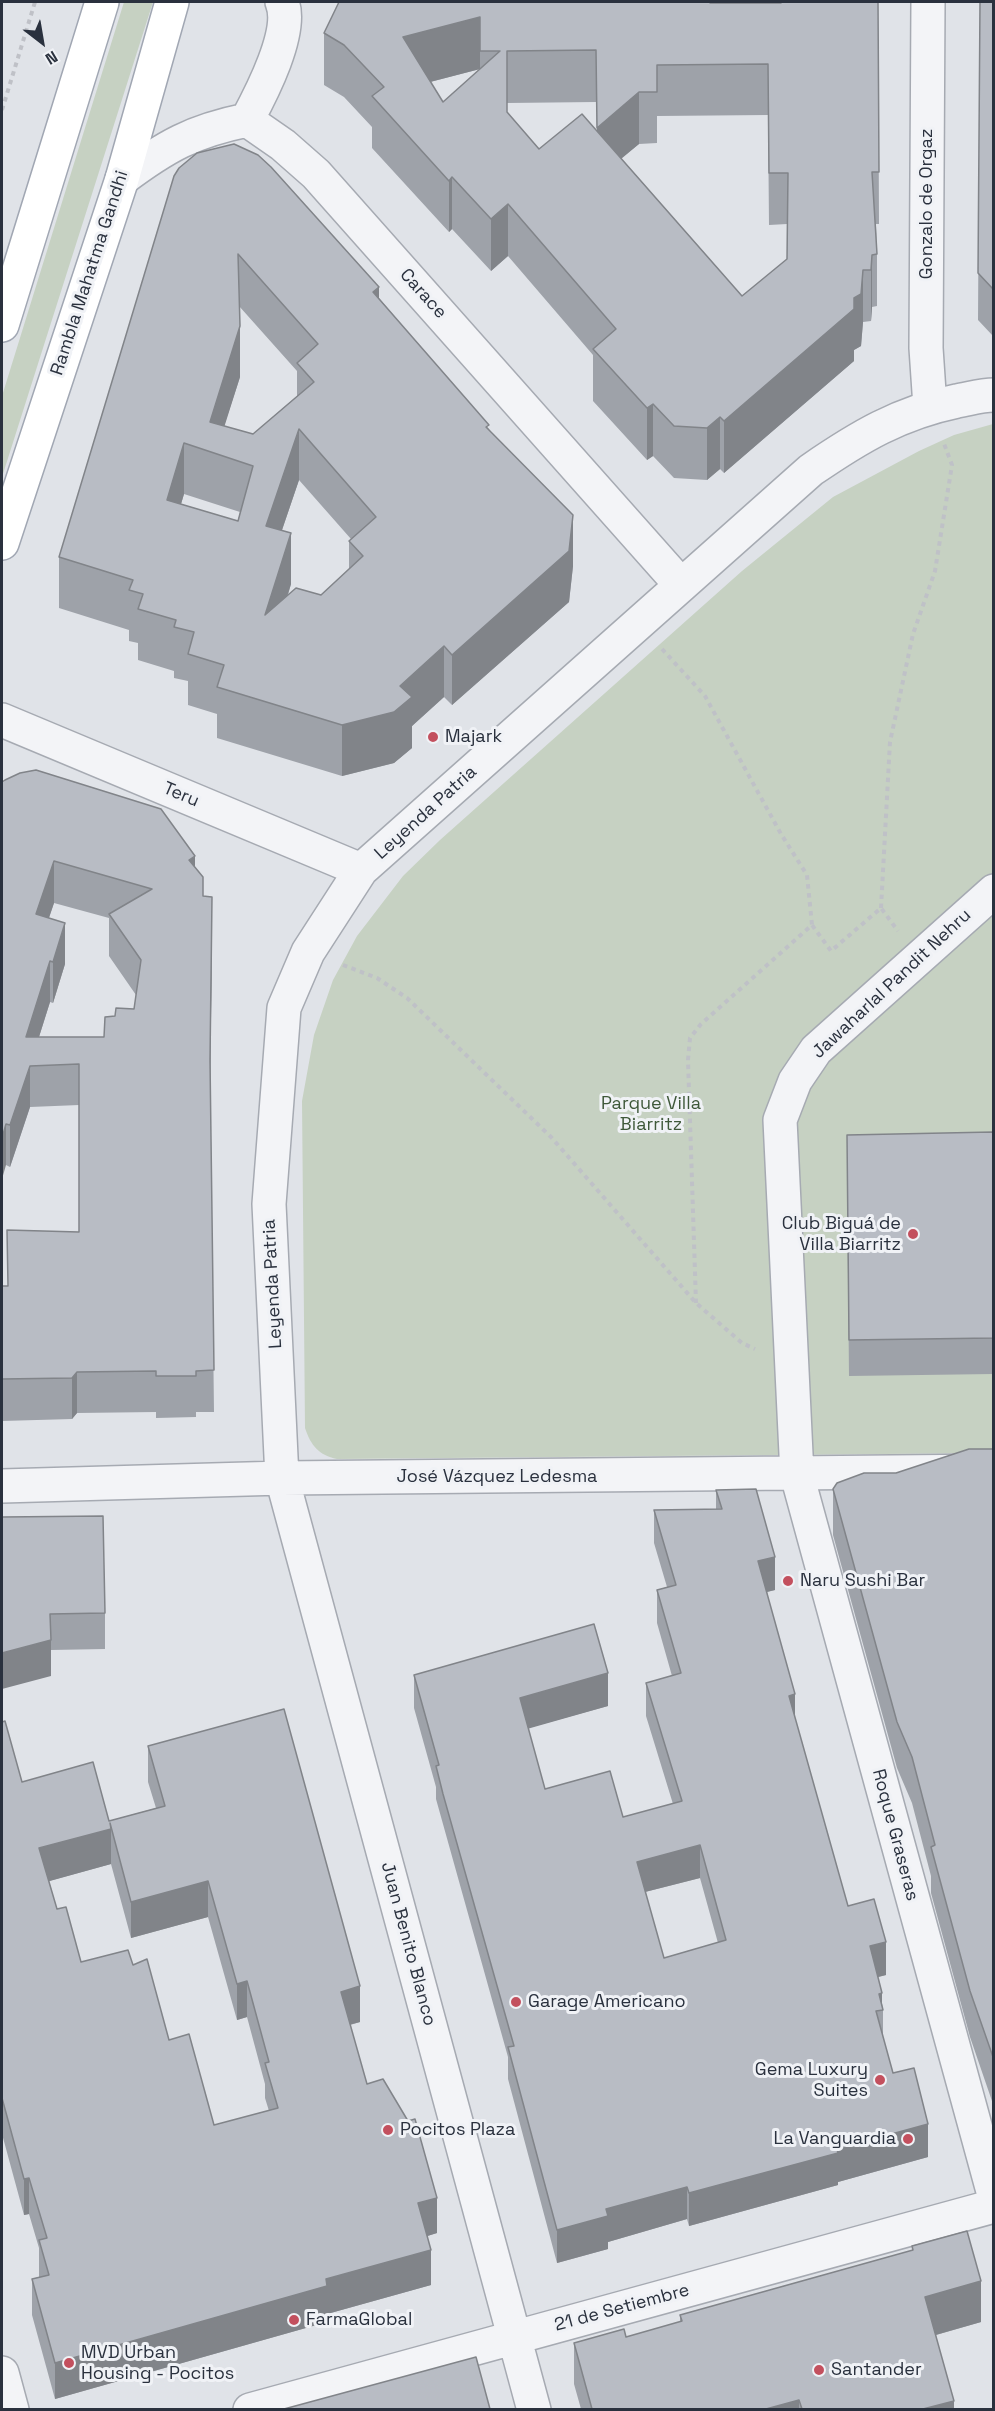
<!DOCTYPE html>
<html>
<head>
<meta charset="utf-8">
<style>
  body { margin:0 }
  #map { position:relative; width:995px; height:2411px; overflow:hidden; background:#e0e3e8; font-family:"Space Grotesk",sans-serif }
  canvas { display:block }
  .frame { position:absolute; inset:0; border:3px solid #2a313e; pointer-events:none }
  .north { position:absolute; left:12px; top:12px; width:60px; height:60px; -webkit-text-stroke:4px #f0f2f6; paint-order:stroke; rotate:149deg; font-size:16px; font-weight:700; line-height:24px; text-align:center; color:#2a313e }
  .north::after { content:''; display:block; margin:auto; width:21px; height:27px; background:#2a313e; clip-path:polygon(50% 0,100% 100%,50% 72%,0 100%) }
</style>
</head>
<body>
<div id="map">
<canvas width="995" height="2411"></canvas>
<div class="frame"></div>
<div class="north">N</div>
</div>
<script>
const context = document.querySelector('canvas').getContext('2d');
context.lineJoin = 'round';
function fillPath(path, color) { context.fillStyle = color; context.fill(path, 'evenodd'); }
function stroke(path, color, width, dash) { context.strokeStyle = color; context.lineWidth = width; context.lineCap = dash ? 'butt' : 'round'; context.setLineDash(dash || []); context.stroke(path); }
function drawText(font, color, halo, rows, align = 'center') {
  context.font = font + ' "Space Grotesk",sans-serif'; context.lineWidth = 6; context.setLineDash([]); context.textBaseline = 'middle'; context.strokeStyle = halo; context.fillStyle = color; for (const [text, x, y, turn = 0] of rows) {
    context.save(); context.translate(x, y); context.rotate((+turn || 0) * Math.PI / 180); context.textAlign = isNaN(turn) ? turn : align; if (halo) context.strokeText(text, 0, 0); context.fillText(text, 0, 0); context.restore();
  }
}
fillPath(new Path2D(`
  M124,2H153L2,477V396Z
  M993,424V1453L337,1459C319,1455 311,1446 305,1428L302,1101L314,1035L333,980L357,936L403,876L440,840L742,571L833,497L919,451L954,435Z`), '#c6d1c2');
const minor = new Path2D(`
  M928,2L926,348L930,407
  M247,120C261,94 294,31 282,2
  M122,179C166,146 193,131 247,120L283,145L316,174L681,585
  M2,720L361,870
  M994,891L816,1050L795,1081L780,1120L797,1475L994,2195
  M2,1486L282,1478L994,1471
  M2,2373L12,2410
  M250,2410L994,2206
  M534,2410L282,1478L269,1204L284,1008L308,952L361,870L811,470C859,437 899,413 957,401C969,399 981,395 994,395`);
const major = new Path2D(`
  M2,325L102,2
  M2,543L122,179L172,2`);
stroke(minor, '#a6aab2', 36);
stroke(major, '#a1a7b3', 36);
stroke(new Path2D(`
  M2,110L35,2
  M662,649L705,696L781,834L807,875L812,925
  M881,908L890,742L913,634L935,571L952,465L943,441
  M343,965L377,978L407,998L551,1137L696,1303L742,1343L755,1349
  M696,1303L688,1060L690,1038L701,1024L812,925L831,951L881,908L898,931`), '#bfc1c7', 4, [4.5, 4.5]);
stroke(minor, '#f3f4f7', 33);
stroke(major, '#fff', 33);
fillPath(new Path2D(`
  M780,2H878L879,224H876L877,254V306L872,307L871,321L863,322L861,346L854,350V361L724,473L720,469L707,480L674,478L653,456L647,460L593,401V355L508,256L491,271L452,229L449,232L372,148V127L344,97L324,85V33L710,3H780ZM480,69L443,102L430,82ZM596,102L597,130L539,149L507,112V103ZM768,115L769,225L787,224V259L742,296L621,158L639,144L657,143V116Z
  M980,2H993V336L978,320Z
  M174,176L379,298L489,429L573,566L569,602L452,705L444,697L412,726V748L394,763L342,776L217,738V714L188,705V681L174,678V671L138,660V643L129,641V630L59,608V557ZM239,306L297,371V396L253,434L224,426L240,377ZM299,480L351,539L349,541V569L321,595H288L291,584L282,530ZM184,494L240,512L238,521L181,504Z
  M2,782L195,867L203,896L212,938L210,1083L214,1412H196V1417L156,1418V1412L77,1413L72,1419L2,1421V1286H7L79,1232V1105L30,1107L10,1167L6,1165ZM54,903L109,918V956L136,995L134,1009L104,1037H39L50,1002L53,1003L65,964L49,918Z
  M993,1132V1374L849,1376L847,1171Z
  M993,1449V2104L970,2037L931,1893V1876L912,1803L897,1768L833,1535V1489Z
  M716,1490L775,1590L767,1592L795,1718L848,1906L886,1975L878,1977L883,2010V2037L893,2073L928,2157L838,2182V2185L689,2226L687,2219L608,2242V2249L557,2263L508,2079V2057L436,1799V1787L414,1708V1675L608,1706L528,1728L545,1789L623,1817L673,1804L646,1716V1683L672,1676L657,1623V1590L667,1587L654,1543V1510L716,1509ZM700,1878L718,1943L664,1958L645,1892Z
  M2,1517L105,1613V1649L51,1650V1676Z
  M2,1722L22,1782L109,1821L156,1808L148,1782V1746L360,2022L350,2025L367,2084L437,2233L427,2236L431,2285L327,2314V2322L55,2399L32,2315V2279L39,2277V2248L29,2214L24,2215L2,2134ZM111,1864L131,1938L208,1917L237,2020L247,2017L265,2084V2098L269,2111L214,2125L169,2040L133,1965L81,1962L57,1909L49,1881Z
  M912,2246L981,2322L936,2335L954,2409H581L574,2384V2343L626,2337L680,2322V2315L912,2251Z`), '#9ea2a9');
fillPath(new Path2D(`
  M480,17V69L403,89V37Z
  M639,92V144L597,179V128Z
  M452,177V229L449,232V181Z
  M508,204V256L491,271V219Z
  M872,255V307L871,321V270Z
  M863,270V322L861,346L854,350V298Z
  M379,287V338L373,292Z
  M854,309V361L724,473V421Z
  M240,326V377L216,453L210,422Z
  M653,404V456L647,460V408Z
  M720,417V469L707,480V428Z
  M299,429V480L266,577V526Z
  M184,443V494L167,551V500Z
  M573,515V566L569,602L452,705V655Z
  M291,533V584L265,666V615Z
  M444,646V697L412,726V748L394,763L342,776V725L400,686Z
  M195,856V897L189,860Z
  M54,861V903L36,955V914Z
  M212,897V938L210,1102V1060Z
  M65,923V964L53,1003V962Z
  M50,961V1002L26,1078V1037Z
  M30,1066V1107L10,1167V1125Z
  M6,1124V1165L2,1179V1138Z
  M77,1372V1413L72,1419V1378Z
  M775,1557V1590L758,1594V1561Z
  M51,1640V1676L2,1689V1653Z
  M608,1673V1706L520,1731V1698Z
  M795,1694V1727L789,1696Z
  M111,1829V1864L39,1884V1848Z
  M700,1845V1878L637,1894V1862Z
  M208,1881V1917L131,1938V1902Z
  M886,1942V1975L870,1979V1946Z
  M247,1981V2017L237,2020V1984Z
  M360,1986V2022L341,2027V1992Z
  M882,1993V2010L879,1994Z
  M928,2124V2157L838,2182V2185L689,2226V2193L837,2149Z
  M29,2178V2214L24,2215V2179Z
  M687,2187V2219L608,2242V2249L557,2263V2230L606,2209Z
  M437,2198V2233L418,2239V2203Z
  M431,2250V2285L327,2314V2322L55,2399V2363L326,2279Z
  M981,2281V2322L925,2338V2297Z
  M799,2400V2409H766Z
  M954,2401V2409H923Z`), '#818489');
const building = new Path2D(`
  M339,2H710V3H781V2H878L879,172H872L877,254L872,255L871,270H863L861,294L854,298V309L724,421L720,417L707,428L674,426L653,404L647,408L593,349L616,329L508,204L491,219L452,177L449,181L372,96L384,87L344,45L324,33ZM480,17V51H500L443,102L403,37ZM596,50L597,128L639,92H657V65L768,64L769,173H788L787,259L742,296L582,114L539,149L507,112V51Z
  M980,2H993V289L978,273Z
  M234,144L258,155L271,167L379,287L373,292L489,425L486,427L573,515L569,551L452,655L444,646L400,686L412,697L394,712L342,725L217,687L224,665L188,654L194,632L174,627L176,620L138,609L143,594L129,590L133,580L59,557L174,176L179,168L197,153ZM238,254L318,344L297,363L314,382L253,434L210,422L240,326ZM299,429L376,517L349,541L363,556L321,595L296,588L265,615L291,533L266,526ZM184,443L253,466L238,521L167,500Z
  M36,770L161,809L195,856L189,860L203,877V896L212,897L210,1060L214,1370L196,1371V1376H156V1371L77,1372L72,1378L2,1379V1286H8L7,1230L79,1232V1064L30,1066L10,1125L6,1124L2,1138V782L5,780L20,773ZM54,861L152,889L109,914L141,960L134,1009L116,1008L115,1016L105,1017L104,1037H26L50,961L53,962L65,923L36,914Z
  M993,1132V1338L849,1340L847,1135Z
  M969,1449H993V2057L970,1991L931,1847L935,1845L912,1757L897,1722L833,1489L837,1483L864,1473H896Z
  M756,1489L775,1557L758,1561L795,1694L789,1696L848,1906L874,1899L886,1942L870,1946L882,1993L879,1994L883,2010L876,2011L893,2073L914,2068L928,2124L837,2149L838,2153L689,2193L687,2187L606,2209L608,2216L557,2230L508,2047L514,2046L443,1794L436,1766L439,1765L414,1675L594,1624L608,1673L520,1698L545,1789L610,1771L623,1817L682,1801L646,1683L681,1673L657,1590L676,1585L654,1510L722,1509L716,1490ZM700,1845L726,1940L664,1958L637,1862Z
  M103,1516L105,1613L50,1614L51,1640L2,1653V1517Z
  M284,1709L360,1986L341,1992L367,2084L383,2079L408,2121L415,2119L437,2198L418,2203L431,2250L326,2279L327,2286L55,2363L32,2279L49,2275L39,2240L47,2238L29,2178L24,2179L2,2098V1722L5,1721L22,1782L93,1762L109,1821L165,1806L148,1746ZM110,1823L131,1902L208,1881L237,1984L247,1981L269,2062L265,2063L278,2108L214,2125L189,2034L169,2040L147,1959L133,1965L128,1950L81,1962L66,1907L57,1909L39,1848L111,1829Z
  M967,2231L981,2281L925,2297L954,2401L923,2409H802L799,2400L766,2409H592L574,2343L624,2329L626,2337L682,2321L680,2315L913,2250L912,2246Z
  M476,2357L490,2409H284Z`);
fillPath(building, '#b8bcc4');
stroke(building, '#818489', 1.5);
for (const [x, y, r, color] of [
  [433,737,6,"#c3505e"],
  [913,1234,6,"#c3505e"],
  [788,1581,6,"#c3505e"],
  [516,2002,6,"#c3505e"],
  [880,2080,6,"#c3505e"],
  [388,2130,6,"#c3505e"],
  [908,2139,6,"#c3505e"],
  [294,2320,6,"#c3505e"],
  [69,2363,6,"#c3505e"],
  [819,2370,6,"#c3505e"]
]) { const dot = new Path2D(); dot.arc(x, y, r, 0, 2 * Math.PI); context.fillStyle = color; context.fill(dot); stroke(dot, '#f0f2f6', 2); }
drawText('18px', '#2a313e', '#f0f2f6', [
  ["Gonzalo de Orgaz",927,204,-90],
  ["Rambla Mahatma Gandhi",90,273,-72],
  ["Carace",423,294,48],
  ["Teru",181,795,23],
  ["Leyenda Patria",426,813,-42],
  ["Jawaharlal Pandit Nehru",892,984,-43],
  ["Leyenda Patria",273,1284,-93],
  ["José Vázquez Ledesma",497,1477],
  ["Roque Graseras",895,1835,75],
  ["Juan Benito Blanco",408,1944,75],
  ["21 de Setiembre",622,2308,-15]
]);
drawText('18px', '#2a313e', '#f0f2f6', [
  ["Majark",445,737],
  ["Club Biguá de",901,1224,"right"],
  ["Villa Biarritz",901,1245,"right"],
  ["Naru Sushi Bar",800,1581],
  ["Garage Americano",528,2002],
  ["Gema Luxury",868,2070,"right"],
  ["Suites",868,2091,"right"],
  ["Pocitos Plaza",400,2130],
  ["La Vanguardia",896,2139,"right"],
  ["FarmaGlobal",306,2320],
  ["MVD Urban",81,2353],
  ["Housing - Pocitos",81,2374],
  ["Santander",831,2370]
], 'left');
drawText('18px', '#3e5839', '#f0f2f6', [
  ["Parque Villa",651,1104],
  ["Biarritz",651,1125]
]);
</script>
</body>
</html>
